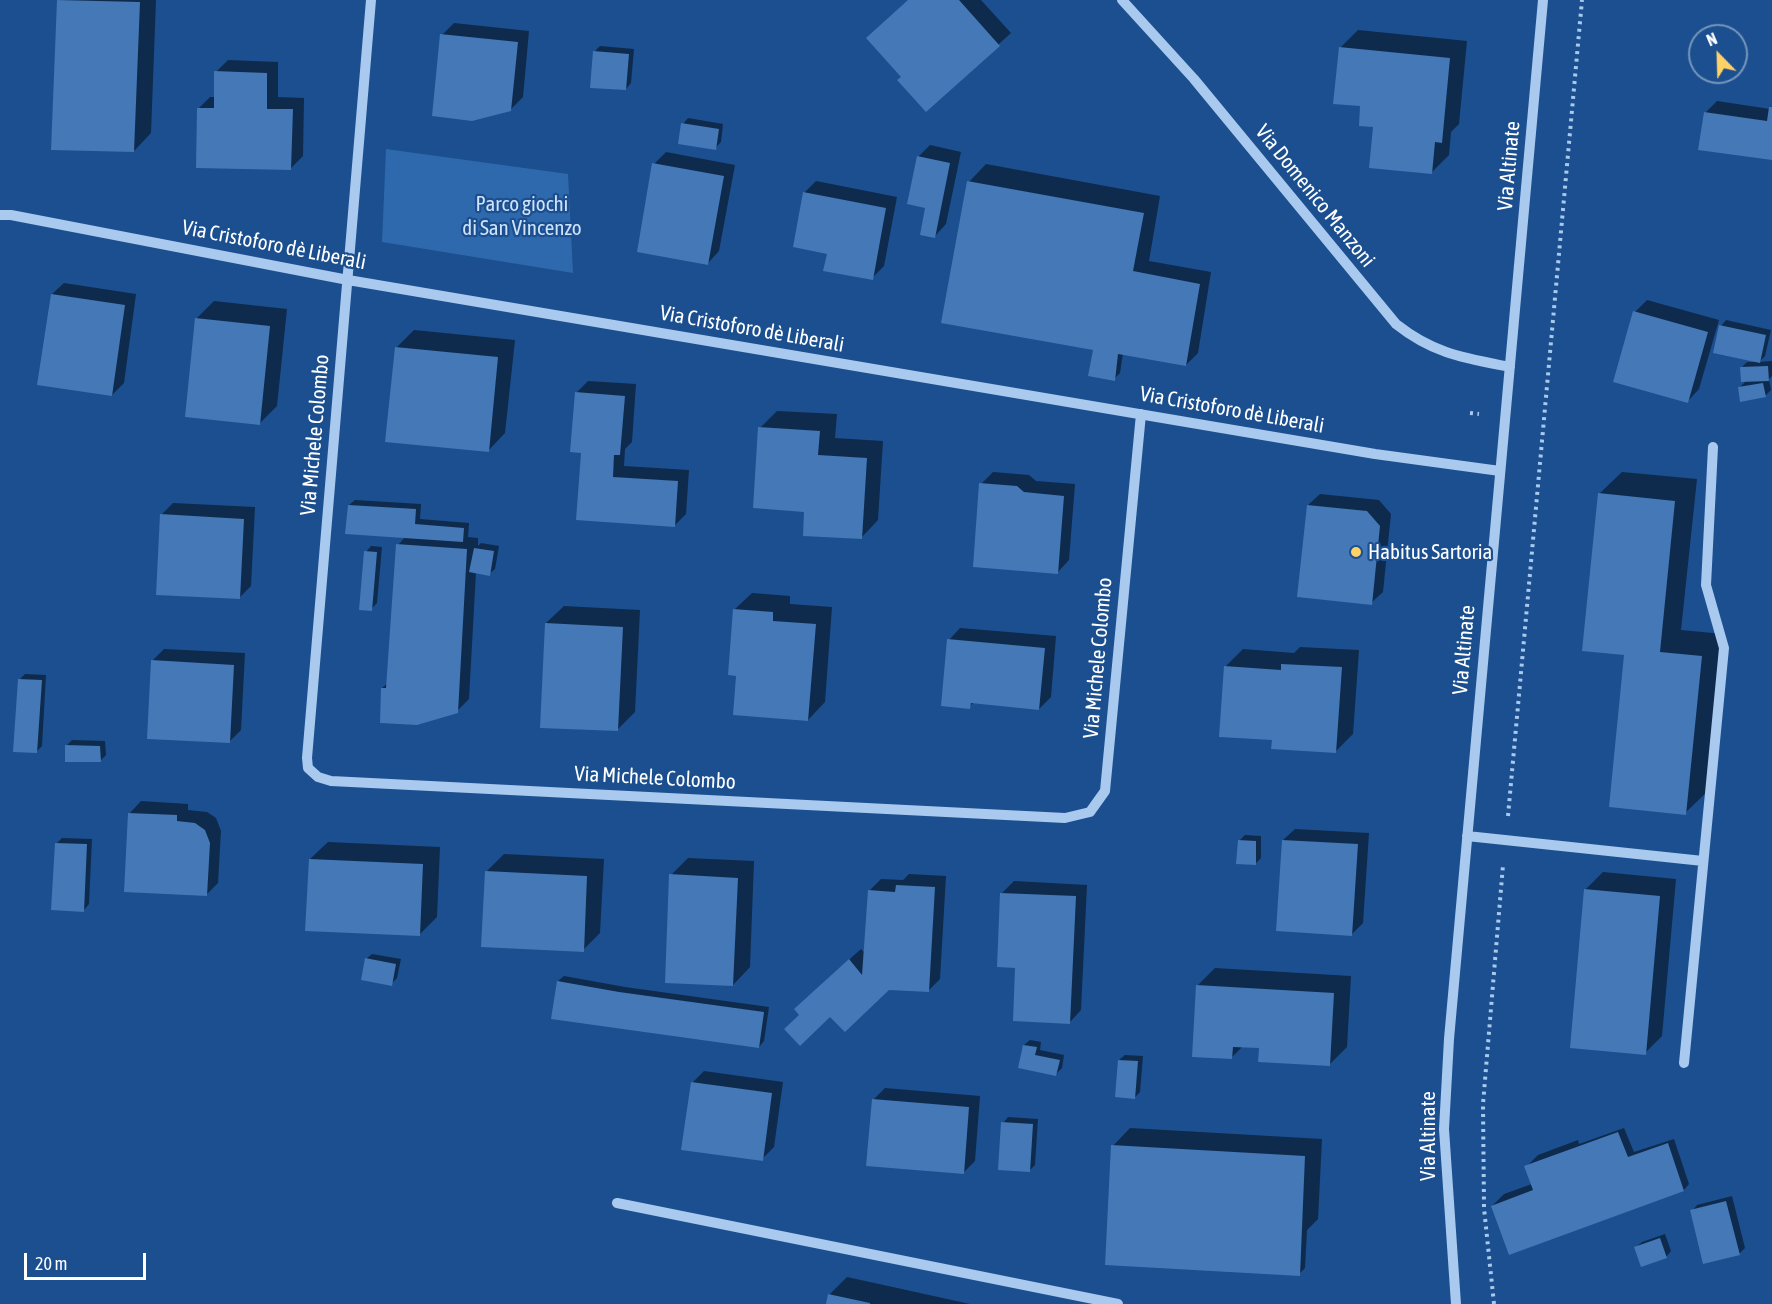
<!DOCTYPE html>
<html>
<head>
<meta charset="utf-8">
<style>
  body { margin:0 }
  #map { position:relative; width:1772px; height:1304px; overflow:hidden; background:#1b4f8f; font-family:"Asap Condensed",sans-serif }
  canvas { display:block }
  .north { position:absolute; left:1688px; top:24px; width:60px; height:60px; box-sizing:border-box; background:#1b4f8f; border:2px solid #7695bc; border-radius:50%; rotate:337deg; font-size:16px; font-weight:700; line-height:24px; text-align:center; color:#fff }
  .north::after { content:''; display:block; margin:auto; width:21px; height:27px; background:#ffd166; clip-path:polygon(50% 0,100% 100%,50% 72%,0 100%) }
  .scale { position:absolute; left:24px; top:1253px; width:122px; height:27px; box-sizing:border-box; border:3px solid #fff; border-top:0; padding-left:8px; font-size:18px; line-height:21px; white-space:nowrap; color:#fff; -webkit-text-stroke:4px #1b4f8f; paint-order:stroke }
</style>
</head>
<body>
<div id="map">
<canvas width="1772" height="1304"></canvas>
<div class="north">N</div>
<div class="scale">20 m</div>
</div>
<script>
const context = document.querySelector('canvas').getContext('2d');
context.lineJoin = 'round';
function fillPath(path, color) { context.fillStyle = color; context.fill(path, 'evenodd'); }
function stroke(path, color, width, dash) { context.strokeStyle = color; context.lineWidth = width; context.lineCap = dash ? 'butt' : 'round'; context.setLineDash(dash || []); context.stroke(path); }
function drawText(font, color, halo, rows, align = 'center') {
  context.font = font + ' "Asap Condensed",sans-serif'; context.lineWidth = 4.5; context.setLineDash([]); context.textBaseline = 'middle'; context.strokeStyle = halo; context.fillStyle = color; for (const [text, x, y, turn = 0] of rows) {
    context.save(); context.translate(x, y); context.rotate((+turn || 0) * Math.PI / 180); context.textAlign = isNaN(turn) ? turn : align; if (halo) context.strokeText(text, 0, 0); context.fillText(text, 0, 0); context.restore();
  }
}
fillPath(new Path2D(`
  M386,149L568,174L573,273L382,242Z`), '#2e69ad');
fillPath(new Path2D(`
  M58,0H156L151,133L134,151L53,148Z
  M909,0H981L1011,33L926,110L903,76Z
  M454,23L529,31L523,97L511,109L442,35Z
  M1358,30L1467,41L1459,124L1451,132L1449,155L1431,173L1374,126L1362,105L1340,48Z
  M600,46L634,49L631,83L626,89L594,52Z
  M228,60L278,62V97L304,98L303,156L291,168L198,109L210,97H215L216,72Z
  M1717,101L1770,109L1772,106V159L1705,113Z
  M688,118L723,124L721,142L715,148L683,124Z
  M930,145L961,152L946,224L935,236L918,157Z
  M666,152L735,165L719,251L708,263L654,164Z
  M986,164L1160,196L1149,261L1211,272L1198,353L1186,365L1123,353L1120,373L1114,379L1095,349L969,182Z
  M816,181L897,197L884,266L872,278L829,253L804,193Z
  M64,283L136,294L124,383L112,395L52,294Z
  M1647,300L1719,320L1699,389L1688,401L1635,312Z
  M214,301L287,309L277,406L260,423L196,319Z
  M1726,320L1771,330L1765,356L1759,362L1772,361V376L1769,379L1771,390L1765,396L1739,388L1747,380L1741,368L1747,362H1756L1721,326Z
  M414,330L515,340L505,433L488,451L396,348Z
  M588,381L636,384L632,442L625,449L624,466L689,470L686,514L674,526L577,519L583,452L576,393Z
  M777,411L837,414L835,438L883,441L878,520L861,538L806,510L760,428Z
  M993,472L1029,475L1036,481L1075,484L1069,560L1058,572L981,484Z
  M1622,472L1697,479L1681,630L1723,634L1708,791L1685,813L1626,654L1599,494Z
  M1320,494L1379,500L1391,514L1383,592L1371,603L1308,505Z
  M355,500L421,504L420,519L469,523L468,537L478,538V546L481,543L499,546L495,569L489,574L476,572L469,699L457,711L382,688L388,683L398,545L406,536L349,505Z
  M173,503L255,507L251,586L239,598L161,515Z
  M371,546L382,547L377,603L371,609L366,552Z
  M752,593L790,596V604L832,607L825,702L808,720L738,674L734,610Z
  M564,606L640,610L635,712L617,730L546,623Z
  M960,628L1056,636L1051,697L1039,709L974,702L969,707L949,640Z
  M1300,647L1359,650L1353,734L1336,751L1273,739L1225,667L1243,649L1294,653Z
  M164,649L245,653L241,730L229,742L152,661Z
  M25,674L46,675L42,746L36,752L20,679Z
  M72,740L105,741L106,755L100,761L66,746Z
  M141,801L188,804V810L207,812L216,818L221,831L218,883L206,895L130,813Z
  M1295,829L1369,833L1363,923L1351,935L1283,840Z
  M1245,835L1261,836V858L1255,864L1239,841Z
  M62,838L92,839L89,904L84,910L56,844Z
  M328,842L440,847L437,917L419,935L310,859Z
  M504,854L604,859L600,933L583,950L487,871Z
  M688,858L754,861L750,967L733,985L671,875Z
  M1603,872L1676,879L1662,1036L1645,1053L1585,890Z
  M909,874L946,876L940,979L928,991L888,989L830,1015L801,1014L823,983L861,949L865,953L869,891L881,879L903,880Z
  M1014,881L1087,885L1081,1010L1070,1022L1002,893Z
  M372,954L401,959L397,978L391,984L366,959Z
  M1215,968L1351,976L1347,1047L1329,1065L1260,1047L1243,1046L1232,1057L1197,986Z
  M564,976L625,987L769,1007L764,1041L759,1047L558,981Z
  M1030,1040L1041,1042L1040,1050L1064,1055L1062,1068L1056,1074L1020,1067L1024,1045Z
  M1125,1055L1143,1056L1140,1092L1134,1098L1119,1060Z
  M704,1071L783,1082L774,1147L762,1159L692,1083Z
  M885,1088L980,1096L975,1161L963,1173L873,1100Z
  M1008,1117L1038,1119L1035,1165L1029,1171L1003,1123Z
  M1130,1128L1322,1139L1318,1219L1307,1230L1305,1268L1299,1274L1113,1146Z
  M1624,1128L1634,1152L1674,1139L1689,1184L1684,1190L1492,1206L1504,1194L1532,1184L1526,1167L1538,1155L1578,1140L1579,1144Z
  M1732,1196L1745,1248L1739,1254L1692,1211L1697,1205Z
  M1665,1234L1671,1251L1666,1257L1636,1247L1642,1242Z
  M847,1277L970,1304H827L829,1295Z`), '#0007');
fillPath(new Path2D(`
  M57,0L140,2L134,152L51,150Z
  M908,0H959L1000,46L926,112L897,80L901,77L866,38Z
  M440,34L518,42L511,111L472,121L432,116Z
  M1339,47L1450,58L1442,143L1435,142L1432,174L1369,168L1373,127L1359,126L1360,106L1333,104Z
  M593,51L629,54L626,90L590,88Z
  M214,71L267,73V109H293L291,170L196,168L197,108H214Z
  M1769,107H1772V160L1698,150L1704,112L1767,121Z
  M681,123L719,129L716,150L678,144Z
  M917,156L950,163L935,238L920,235L925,208L907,204Z
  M652,163L724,176L708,265L637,252Z
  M967,181L1144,213L1133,271L1200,284L1186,366L1118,354L1115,381L1088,376L1093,350L941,323Z
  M803,192L886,208L873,280L823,271L827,254L793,247Z
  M51,294L125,305L112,396L37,385Z
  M1633,311L1708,332L1688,403L1613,382Z
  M195,318L270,326L260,425L185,417Z
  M1719,325L1766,335L1760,363L1713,353Z
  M395,347L498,357L489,452L385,442Z
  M1768,366L1769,381L1741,382L1740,367Z
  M1763,383L1766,397L1740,402L1738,387Z
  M575,392L625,396L620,455H614L613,477L678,481L675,527L576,520L581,453L570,452Z
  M758,427L820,431L818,455L867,458L862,539L803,536L804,512L753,508Z
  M979,483L1017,486L1024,492L1064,496L1058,574L973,567Z
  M1598,493L1675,501L1660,652L1702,656L1686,815L1609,807L1624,655L1582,651Z
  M348,505L416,509L415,524L464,528L463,542L345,534Z
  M1307,505L1367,511L1380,526L1372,605L1297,597Z
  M160,514L244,519L240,599L156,595Z
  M396,544L467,549L458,713L417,725L380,723L381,688H386Z
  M474,548L494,551L490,576L469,572Z
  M364,551L377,552L372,611L359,610Z
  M733,609L773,612V621L816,624L808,721L733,715L736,676L728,675Z
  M545,623L623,627L618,731L540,728Z
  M947,639L1045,648L1039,710L971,703L970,709L941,706Z
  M151,660L234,665L230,743L147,739Z
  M1281,664L1342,667L1336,753L1271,749L1272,740L1219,737L1224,666L1281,670Z
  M18,679L42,680L37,753L13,752Z
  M65,745L100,746L101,762H65Z
  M128,813L177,815V821L195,823L205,830L210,843L207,896L124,892Z
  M1238,840L1256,841V865L1236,864Z
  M1282,840L1358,844L1352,936L1276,931Z
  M55,843L87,844L84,912L51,910Z
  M309,859L423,864L420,936L305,931Z
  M485,871L587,876L584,952L481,947Z
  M669,874L738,878L733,986L665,983Z
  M896,885L935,887L929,992L889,990L845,1032L830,1017L800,1046L784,1029L799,1015L794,1009L849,959L862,975L868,890L895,892Z
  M1584,889L1660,896L1646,1055L1570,1048Z
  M1000,893L1076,896L1070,1024L1013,1021L1015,968L997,967Z
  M365,958L396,964L392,986L361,980Z
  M557,981L619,992L764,1012L759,1048L551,1019Z
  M1196,985L1334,993L1330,1066L1258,1062L1259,1048L1233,1047L1232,1059L1192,1057Z
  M1023,1045L1037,1047L1035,1055L1060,1060L1056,1076L1018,1068Z
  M1118,1060L1138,1061L1135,1099L1115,1097Z
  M691,1082L772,1093L763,1161L681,1150Z
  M872,1099L969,1107L964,1174L866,1166Z
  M1001,1122L1033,1124L1030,1172L998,1170Z
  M1618,1132L1628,1157L1668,1143L1684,1191L1509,1255L1491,1206L1533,1190L1524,1166Z
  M1111,1145L1305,1156L1300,1276L1105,1265Z
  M1726,1201L1740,1255L1703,1264L1690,1210Z
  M1660,1238L1667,1258L1641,1267L1634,1247Z
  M828,1294L870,1303V1304H826Z`), '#4478b7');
stroke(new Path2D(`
  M1470,413L1479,414
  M1508,816L1582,0
  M1494,1304L1484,1208L1483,1104L1503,865`), '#a9c9ee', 4, [3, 4.5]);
stroke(new Path2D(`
  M371,0L307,758L308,768L318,777L331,781L1065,818L1090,812L1105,791L1141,414
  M1122,0L1194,79L1396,324C1434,354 1464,358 1510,367
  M0,215H11L348,280L1375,454L1500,471
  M1467,836L1703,861
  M1684,1063L1724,648L1706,585L1713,447
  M617,1203L1118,1304
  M1456,1304L1444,1129L1449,1039L1543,0`), '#a9c9ee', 10);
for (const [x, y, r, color] of [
  [1356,552,6,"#ffd166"]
]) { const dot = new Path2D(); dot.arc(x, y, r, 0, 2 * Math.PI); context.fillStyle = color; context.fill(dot); stroke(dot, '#1b4f8f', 2); }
drawText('21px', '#fff', '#1b4f8f', [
  ["Via Altinate",1509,166,-85],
  ["Via Domenico Manzoni",1315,196,51],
  ["Via Cristoforo dè Liberali",274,245,11],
  ["Via Cristoforo dè Liberali",752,329,10],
  ["Via Cristoforo dè Liberali",1232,410,10],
  ["Via Michele Colombo",315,435,-85],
  ["Via Altinate",1464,650,-85],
  ["Via Michele Colombo",1098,658,-85],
  ["Via Michele Colombo",655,778,3],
  ["Via Altinate",1428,1136,-90]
]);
drawText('21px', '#cfe3fa', '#1b4f8f', [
  ["Parco giochi",522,204],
  ["di San Vincenzo",522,228]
]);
drawText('21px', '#fff', '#1b4f8f', [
  ["Habitus Sartoria",1368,552]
], 'left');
</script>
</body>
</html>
